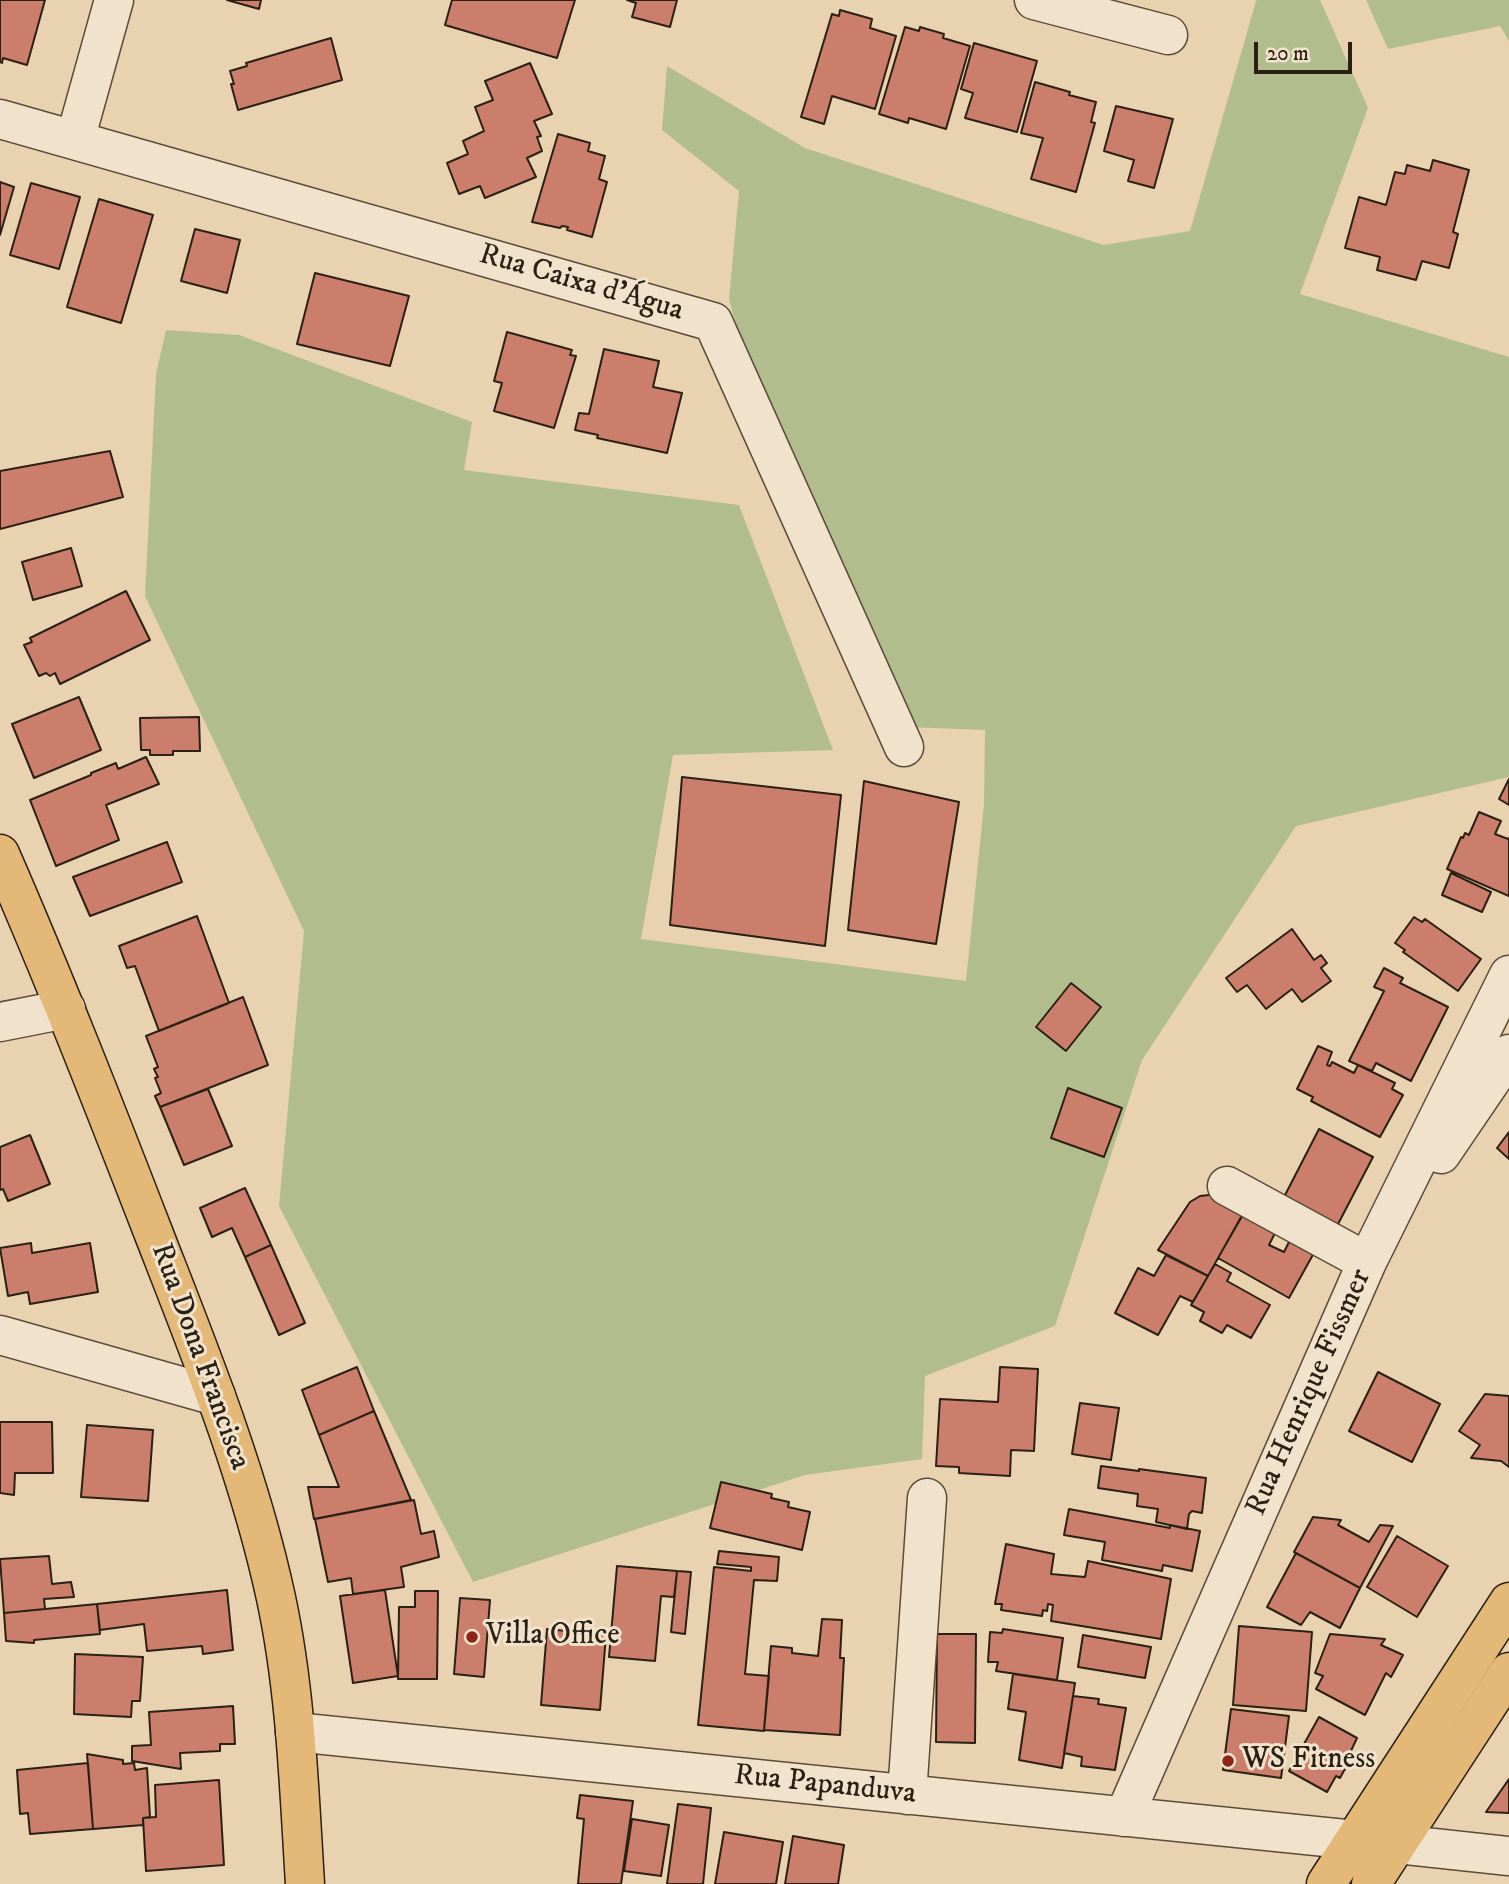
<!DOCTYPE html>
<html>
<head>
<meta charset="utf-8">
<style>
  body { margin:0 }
  #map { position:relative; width:1509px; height:1884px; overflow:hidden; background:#e9d2b0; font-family:"IM FELL DW Pica",serif }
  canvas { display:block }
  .scale { position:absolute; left:1254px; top:42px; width:98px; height:32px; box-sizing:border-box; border:4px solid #2a2013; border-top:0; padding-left:9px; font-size:21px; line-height:24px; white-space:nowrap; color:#2a2013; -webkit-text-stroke:5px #f1e2cc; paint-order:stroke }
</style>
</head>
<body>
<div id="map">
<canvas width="1509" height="1884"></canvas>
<div class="scale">20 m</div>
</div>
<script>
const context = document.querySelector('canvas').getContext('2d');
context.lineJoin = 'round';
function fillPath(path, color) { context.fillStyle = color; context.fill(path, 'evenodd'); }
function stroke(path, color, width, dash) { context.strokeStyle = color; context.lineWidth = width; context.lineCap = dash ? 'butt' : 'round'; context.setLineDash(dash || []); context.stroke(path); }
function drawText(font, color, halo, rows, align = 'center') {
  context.font = font + ' "IM FELL DW Pica",serif'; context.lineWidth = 6; context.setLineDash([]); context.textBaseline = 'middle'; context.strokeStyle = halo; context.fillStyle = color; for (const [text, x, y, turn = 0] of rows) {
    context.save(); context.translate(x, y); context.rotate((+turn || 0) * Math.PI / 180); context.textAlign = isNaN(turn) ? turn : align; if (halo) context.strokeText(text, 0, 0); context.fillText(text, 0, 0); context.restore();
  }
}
fillPath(new Path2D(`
  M1258,0H1320L1368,108L1300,294L1509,357V777L1296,826L1142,1060L1055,1326L925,1376L922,1459L805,1475L473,1582L279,1206L304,931L145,596L156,374L166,330L239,335L472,422L464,470L739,505L833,750L673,755L641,939L966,981L984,804L985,730L907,727L753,388L729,299L739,191L662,130L667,66L805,148L1104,245L1190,231L1256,1Z
  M1366,0H1509V41L1500,26L1388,49Z`), '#b2bd8e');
const building = new Path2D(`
  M0,0H45L27,65L3,58L2,63L0,62Z
  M227,0H261L259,9Z
  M452,0H575L557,58L445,25Z
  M627,0H677L670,27L632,17L636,3Z
  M840,10L872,19L870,28L896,36L875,109L832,96L824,124L801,117L832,14L839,16Z
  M905,27L919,31L920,27L944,34L943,38L970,46L946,129L909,118L908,123L879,114Z
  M331,38L342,80L238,110L231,84H234L230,71L247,66L246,63Z
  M974,43L1037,61L1017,132L965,118L973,93L961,89Z
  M530,63L552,114L534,121L541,136L537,137L542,151L527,158L536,177L485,198L480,186L459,194L447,163L468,154L463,141L484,131L475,107L493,100L485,81Z
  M1035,82L1070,92L1069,95L1096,102L1091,122L1095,123L1076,192L1031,179L1043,138L1021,133Z
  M1116,106L1173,119L1154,188L1128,181L1134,160L1104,151Z
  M558,134L590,143L588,151L605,156L599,179L607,182L592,237L567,230L568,227L562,226L560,228L532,222Z
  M1433,160L1469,170L1453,232L1458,234L1449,268L1422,261L1416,280L1377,270L1380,257L1345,248L1359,197L1386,205L1395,172L1405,174L1407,165L1430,171Z
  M0,182L14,187L0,235Z
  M31,183L80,197L59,269L10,255Z
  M99,199L153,215L121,323L67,307Z
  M195,229L240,240L227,293L181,281Z
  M315,273L409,296L390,366L297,344Z
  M507,332L572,350L570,355L576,356L554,428L494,411L502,383L494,381Z
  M604,349L659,361L653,387L682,393L667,453L597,438L598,435L575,430L579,413L589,414Z
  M110,451L123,497L0,529V471Z
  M71,548L82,586L33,600L22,562Z
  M126,591L150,640L60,684L55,673L50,676L46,673L39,676L24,645L32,642L30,638Z
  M79,697L101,750L34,778L12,724Z
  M199,717L200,751H173V755H150V750H141L140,718Z
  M146,757L159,784L106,805L119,840L56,866L30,800L91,775V773L116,763L118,769Z
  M682,777L841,795L825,946L670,925Z
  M1509,779V805L1499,799Z
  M864,781L959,802L936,944L848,930Z
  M1479,812L1501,821L1495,834L1508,839L1509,838V896L1447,869L1461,837L1463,838L1465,833L1469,835Z
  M167,842L182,882L90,916L73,877Z
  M1451,873L1491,892L1482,912L1442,895Z
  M197,916L229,1003L159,1031L135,966L127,968L119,946Z
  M1414,917L1422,922L1425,919L1481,959L1458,991L1403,952L1405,950L1395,943Z
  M1292,929L1314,960L1321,955L1327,963L1321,968L1331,981L1302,1002L1292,989L1266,1009L1247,985L1237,992L1226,978Z
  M1384,968L1403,978L1400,983L1448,1007L1411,1081L1376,1063L1372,1071L1349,1061L1384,991L1374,987Z
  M1071,983L1101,1007L1066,1051L1036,1027Z
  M243,997L268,1065L160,1107L155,1096L161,1093L155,1078L158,1077L154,1069L158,1067L146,1036Z
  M1318,1046L1332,1052L1327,1065L1330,1066L1332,1062L1354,1073L1358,1065L1395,1083L1392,1089L1403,1095L1380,1137L1311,1101L1313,1097L1297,1089Z
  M1068,1088L1122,1108L1104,1157L1051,1138Z
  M208,1089L232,1146L184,1165L160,1107Z
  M1319,1129L1373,1157L1337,1226L1283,1199Z
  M1509,1132V1159L1497,1148Z
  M30,1135L50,1184L8,1201L3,1189L0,1190V1147Z
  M245,1188L271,1245L245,1257L232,1228L212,1237L200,1208Z
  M1218,1194L1245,1210L1208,1276L1158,1250L1190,1202L1200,1196Z
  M1245,1211L1277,1229L1269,1245L1284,1252L1291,1238L1315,1251L1289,1298L1218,1258Z
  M31,1243L32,1253L90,1243L98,1292L30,1304L28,1292L8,1296L0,1248Z
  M271,1245L305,1323L279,1335L245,1257Z
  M1166,1255L1208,1276L1193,1302L1180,1296L1158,1335L1115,1313L1138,1268L1154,1276Z
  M1215,1264L1231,1273L1227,1281L1270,1305L1251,1338L1227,1325L1222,1333L1200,1321L1204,1312L1191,1305Z
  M357,1367L374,1411L319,1435L302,1390Z
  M1000,1367L1038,1369L1034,1451L1011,1450L1010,1476L959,1473V1467L936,1466L940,1399L998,1402Z
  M1378,1372L1440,1404L1412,1462L1349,1431Z
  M1485,1394L1509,1396V1467L1501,1461L1471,1458L1480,1445L1459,1431Z
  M1080,1403L1119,1408L1111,1460L1072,1454Z
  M374,1411L411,1500L314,1519L308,1487H339L319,1435Z
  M0,1422H52L53,1473H15L14,1495L0,1493Z
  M87,1425L153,1430L148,1501L81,1497Z
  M1101,1466L1139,1471V1469L1206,1478L1202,1513L1192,1511L1189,1514L1187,1529L1156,1522L1158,1509L1137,1506L1138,1494L1098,1488Z
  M721,1482L772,1494L771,1498L789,1502L788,1507L810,1512L802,1550L710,1528Z
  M414,1500L421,1534L434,1531L439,1557L401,1567L404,1587L353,1594L351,1578L328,1582L315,1519Z
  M1069,1509L1170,1528V1525L1200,1531L1192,1571L1163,1565L1162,1571L1102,1560L1105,1542L1064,1535Z
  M1313,1517L1341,1520L1338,1525L1369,1542L1380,1525L1393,1526L1360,1588L1294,1552Z
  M1397,1536L1448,1566L1417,1617L1367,1587Z
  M1006,1544L1054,1554L1051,1574L1085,1577L1088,1561L1171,1579L1161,1639L1051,1621L1053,1605L1048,1604L1047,1611L1043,1610L1042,1616L1001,1610L1002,1604H995Z
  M719,1551L779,1557L777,1581L754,1580L745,1674L769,1676L764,1731L698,1725L714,1567L751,1571V1567L717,1564Z
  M1296,1553L1360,1588L1340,1628L1310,1612L1301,1625L1267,1607Z
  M49,1556L52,1584L71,1582L74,1597L44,1599L45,1609L4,1613L0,1559Z
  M617,1566L677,1571L674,1597L661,1596L655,1661L609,1657Z
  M677,1571L691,1572L685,1634L671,1632Z
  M227,1590L233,1650L203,1654L202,1646L147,1651L144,1624L100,1630L97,1604Z
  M385,1590L398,1676L353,1683L340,1596Z
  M415,1591H438L437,1679H398L399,1607H415Z
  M460,1598L490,1600L484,1677L454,1674Z
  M97,1604L100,1634L34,1640V1643L6,1641L4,1613Z
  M822,1619L842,1620L840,1658H844L840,1735L764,1730L771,1646L792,1648V1653L818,1656Z
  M1239,1626L1312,1632L1306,1711L1233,1705Z
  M547,1629L606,1635L600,1710L541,1705Z
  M1003,1629L1063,1638L1057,1680L996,1671L998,1662H988L990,1632L1002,1633Z
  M937,1634H976L975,1743L936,1742Z
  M1330,1634L1385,1639L1381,1645L1403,1655L1391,1677L1386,1673L1365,1715L1316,1689L1323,1676L1315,1673Z
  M1083,1635L1151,1647L1145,1678L1078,1667Z
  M75,1654L143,1657L140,1701H132L131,1717L74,1714Z
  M1013,1674L1075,1683L1062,1768L1019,1760L1026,1712L1008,1709Z
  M1073,1696L1099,1699L1098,1704L1126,1708L1115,1770L1081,1766L1082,1757L1064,1753Z
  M233,1706L235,1744H220V1751L180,1753L181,1769L132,1761V1746L151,1745L149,1712Z
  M1231,1709L1289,1716L1281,1778L1223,1770Z
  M1319,1717L1357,1738L1350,1753L1353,1754L1340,1778L1336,1776L1327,1792L1289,1771Z
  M87,1754L123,1760V1764L134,1763L135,1770L147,1768L150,1817L143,1818V1825L93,1829Z
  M88,1763L93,1829L30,1834L28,1813L20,1814L17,1770Z
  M1509,1779V1813L1486,1812Z
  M219,1780L224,1865L146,1871L143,1818L156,1817L155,1785Z
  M580,1795L633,1801L621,1884H578L584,1819L577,1818Z
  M678,1804L711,1808L703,1884H667Z
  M632,1819L669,1825L661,1876L624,1871Z
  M724,1832L783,1842L776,1884H715Z
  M793,1836L844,1845L838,1884H785Z`);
fillPath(building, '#cb7e6c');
stroke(building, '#2a2013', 2);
const minor = new Path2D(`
  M1034,0L1168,35
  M0,119L713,322L904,747
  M75,140L114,0
  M0,1022L66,1009
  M1441,1154L1509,1054
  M1227,1186L1367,1262
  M0,1335L216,1396
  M295,1732L1355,1840
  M907,1795L927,1498
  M1124,1817L1367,1262L1509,975
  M1397,1844L1509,1856`);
const major = new Path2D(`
  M0,854C55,980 105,1108 155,1237C201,1355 249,1473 276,1598C296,1691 299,1788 305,1884
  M1326,1884L1509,1602
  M1371,1884L1509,1672`);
stroke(minor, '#5a4c3a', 41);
stroke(major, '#2a2013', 41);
stroke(minor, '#f1e2cc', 38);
stroke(major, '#e4b978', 38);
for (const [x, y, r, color] of [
  [472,1637,7,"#8f2418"],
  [1228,1761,7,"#8f2418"]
]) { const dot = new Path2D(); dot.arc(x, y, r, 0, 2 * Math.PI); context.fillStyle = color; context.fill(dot); stroke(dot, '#f1e2cc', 2.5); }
drawText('30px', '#2a2013', '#f1e2cc', [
  ["Rua Caixa d'Água",581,284,16],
  ["Rua Dona Francisca",199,1357,70],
  ["Rua Henrique Fissmer",1310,1393,-66],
  ["Rua Papanduva",825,1786,6]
]);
drawText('30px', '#2a2013', '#f1e2cc', [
  ["Villa Office",486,1637],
  ["WS Fitness",1242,1761]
], 'left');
</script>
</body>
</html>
